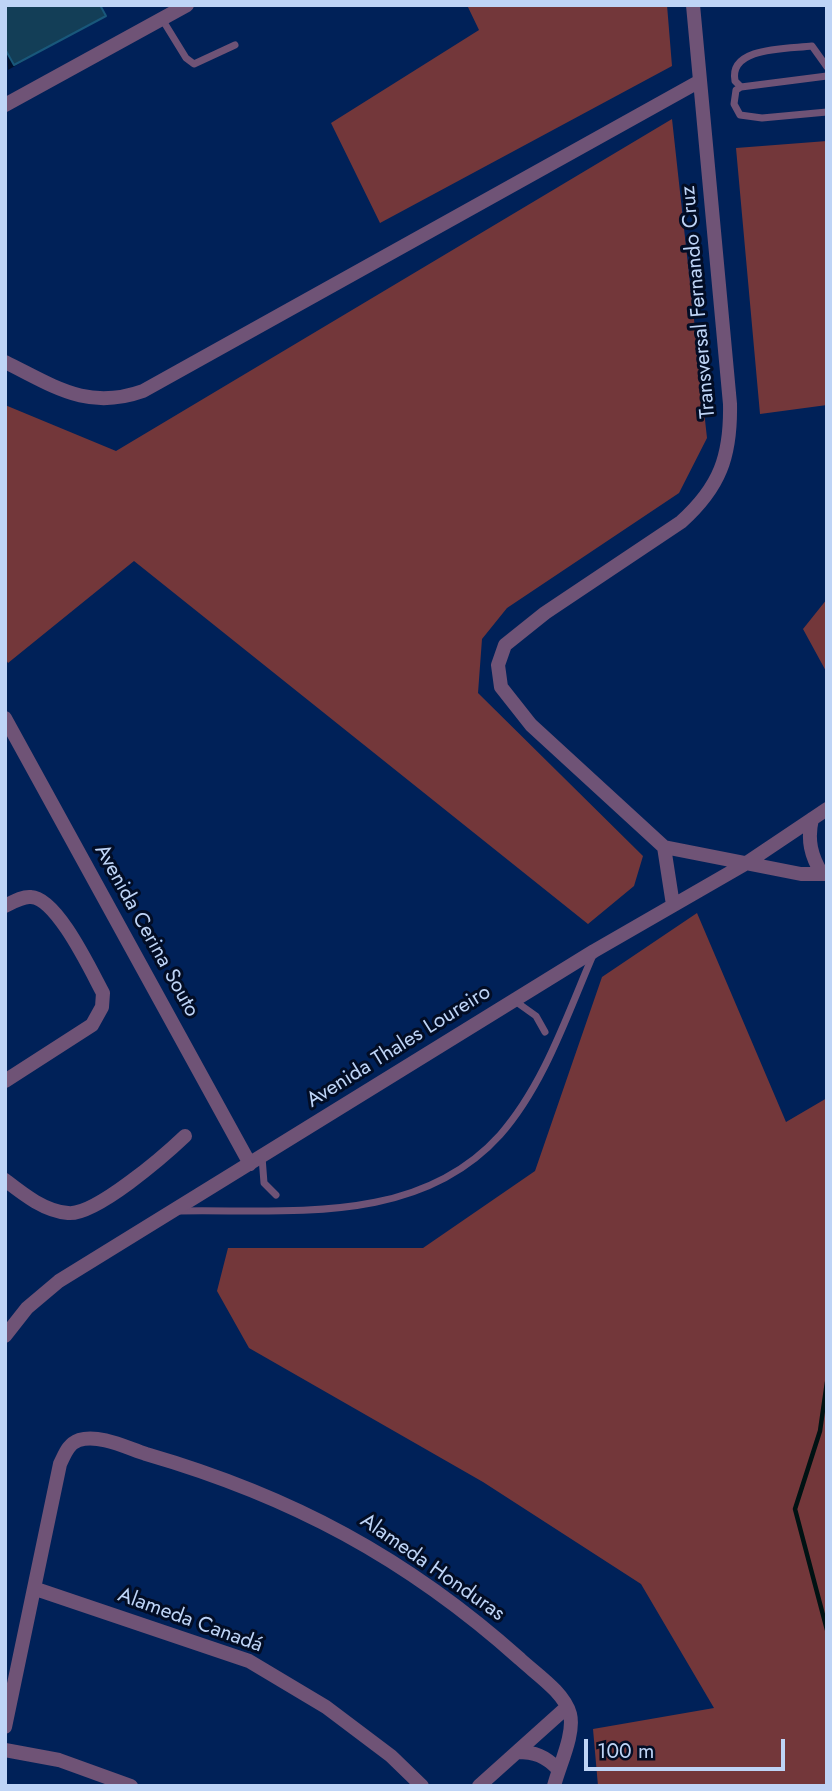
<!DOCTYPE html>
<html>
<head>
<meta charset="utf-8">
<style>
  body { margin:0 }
  #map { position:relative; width:832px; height:1791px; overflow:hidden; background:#002158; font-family:Jost,sans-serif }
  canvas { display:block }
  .frame { position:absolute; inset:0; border:7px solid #bed4f6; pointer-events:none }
  .scale { position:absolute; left:584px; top:1739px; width:201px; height:32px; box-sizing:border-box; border:4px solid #bed4f6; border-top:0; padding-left:9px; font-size:21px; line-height:24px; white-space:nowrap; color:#bed4f6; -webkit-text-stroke:5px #020d25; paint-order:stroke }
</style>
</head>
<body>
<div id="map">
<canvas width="832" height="1791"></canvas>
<div class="frame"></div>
<div class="scale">100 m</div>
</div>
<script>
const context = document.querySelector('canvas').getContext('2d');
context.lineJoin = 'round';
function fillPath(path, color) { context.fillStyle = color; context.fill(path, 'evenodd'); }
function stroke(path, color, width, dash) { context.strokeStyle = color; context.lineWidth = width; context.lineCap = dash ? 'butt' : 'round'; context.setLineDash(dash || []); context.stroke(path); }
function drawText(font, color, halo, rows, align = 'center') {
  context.font = font + ' Jost,sans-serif'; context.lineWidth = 6; context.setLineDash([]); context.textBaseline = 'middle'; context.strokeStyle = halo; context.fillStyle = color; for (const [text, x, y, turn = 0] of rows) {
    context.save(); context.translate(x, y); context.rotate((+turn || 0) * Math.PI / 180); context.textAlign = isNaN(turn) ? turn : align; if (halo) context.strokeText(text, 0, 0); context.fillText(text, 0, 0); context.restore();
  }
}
fillPath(new Path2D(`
  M467,5H667L672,66L380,223L331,123L479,30Z
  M672,119L707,438L679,493L507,608L482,639L478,693L643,856L634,886L588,924L134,561L8,663L5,658V405L116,451Z
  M827,141V405L760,414L736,148Z
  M827,599V673L803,629Z
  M697,913L786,1122L827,1098V1786H598L593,1729L714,1708L641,1584L483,1482L249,1348L217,1291L228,1248H423L535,1171L602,977Z`), '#73373a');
fillPath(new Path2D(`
  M5,5L103,16L8,70Z`), '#0007');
stroke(new Path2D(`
  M827,1382L820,1431L795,1509L827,1630`), '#001213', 4.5);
const building = new Path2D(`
  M5,5H100L106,16L14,65L5,49Z`);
fillPath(building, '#133e57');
stroke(building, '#19587b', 2);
stroke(new Path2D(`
  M162,19L186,58L194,64L235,45
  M827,76L741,87L736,90L734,104L740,115L762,118L827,112
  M741,87L735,81C728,46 790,49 812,46L827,67
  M515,1001L536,1016L545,1032
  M262,1157L264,1183L276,1195
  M179,1211C290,1209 418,1226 500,1135C544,1085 567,1015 593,955`), '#6f5376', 7);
stroke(new Path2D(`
  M693,5L730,404C731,456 720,487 681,522L545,613L505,645L498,665L501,687L531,725L664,847L801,874H827
  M5,105L187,5
  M5,362C54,386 87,411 143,391L700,81
  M5,718L250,1164
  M812,819C807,840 811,856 822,874
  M664,847L673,905
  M5,906C13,902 23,896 31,897C57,898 91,971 103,993L102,1007L92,1025L5,1081
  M5,1180C23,1194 44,1211 68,1213C95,1216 165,1155 185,1136
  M5,1336L27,1308L59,1281L594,951L745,864L827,809
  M36,1589L249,1661L326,1707L391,1756L422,1786
  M5,1727L60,1464C65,1454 68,1444 79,1440C100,1434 127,1448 146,1454C291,1496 407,1558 520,1659C536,1674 564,1692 570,1714C575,1734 559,1766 554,1786
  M5,1750L59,1760L131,1786
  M517,1752C535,1752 545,1756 558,1769
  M479,1786L567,1707`), '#6f5376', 14);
drawText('21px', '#bed4f6', '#020d25', [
  ["Transversal Fernando Cruz",699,302,-95],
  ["Avenida Cerina Souto",146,931,61],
  ["Avenida Thales Loureiro",399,1047,-32],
  ["Alameda Honduras",432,1568,35],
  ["Alameda Canadá",190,1621,20]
]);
</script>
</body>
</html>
